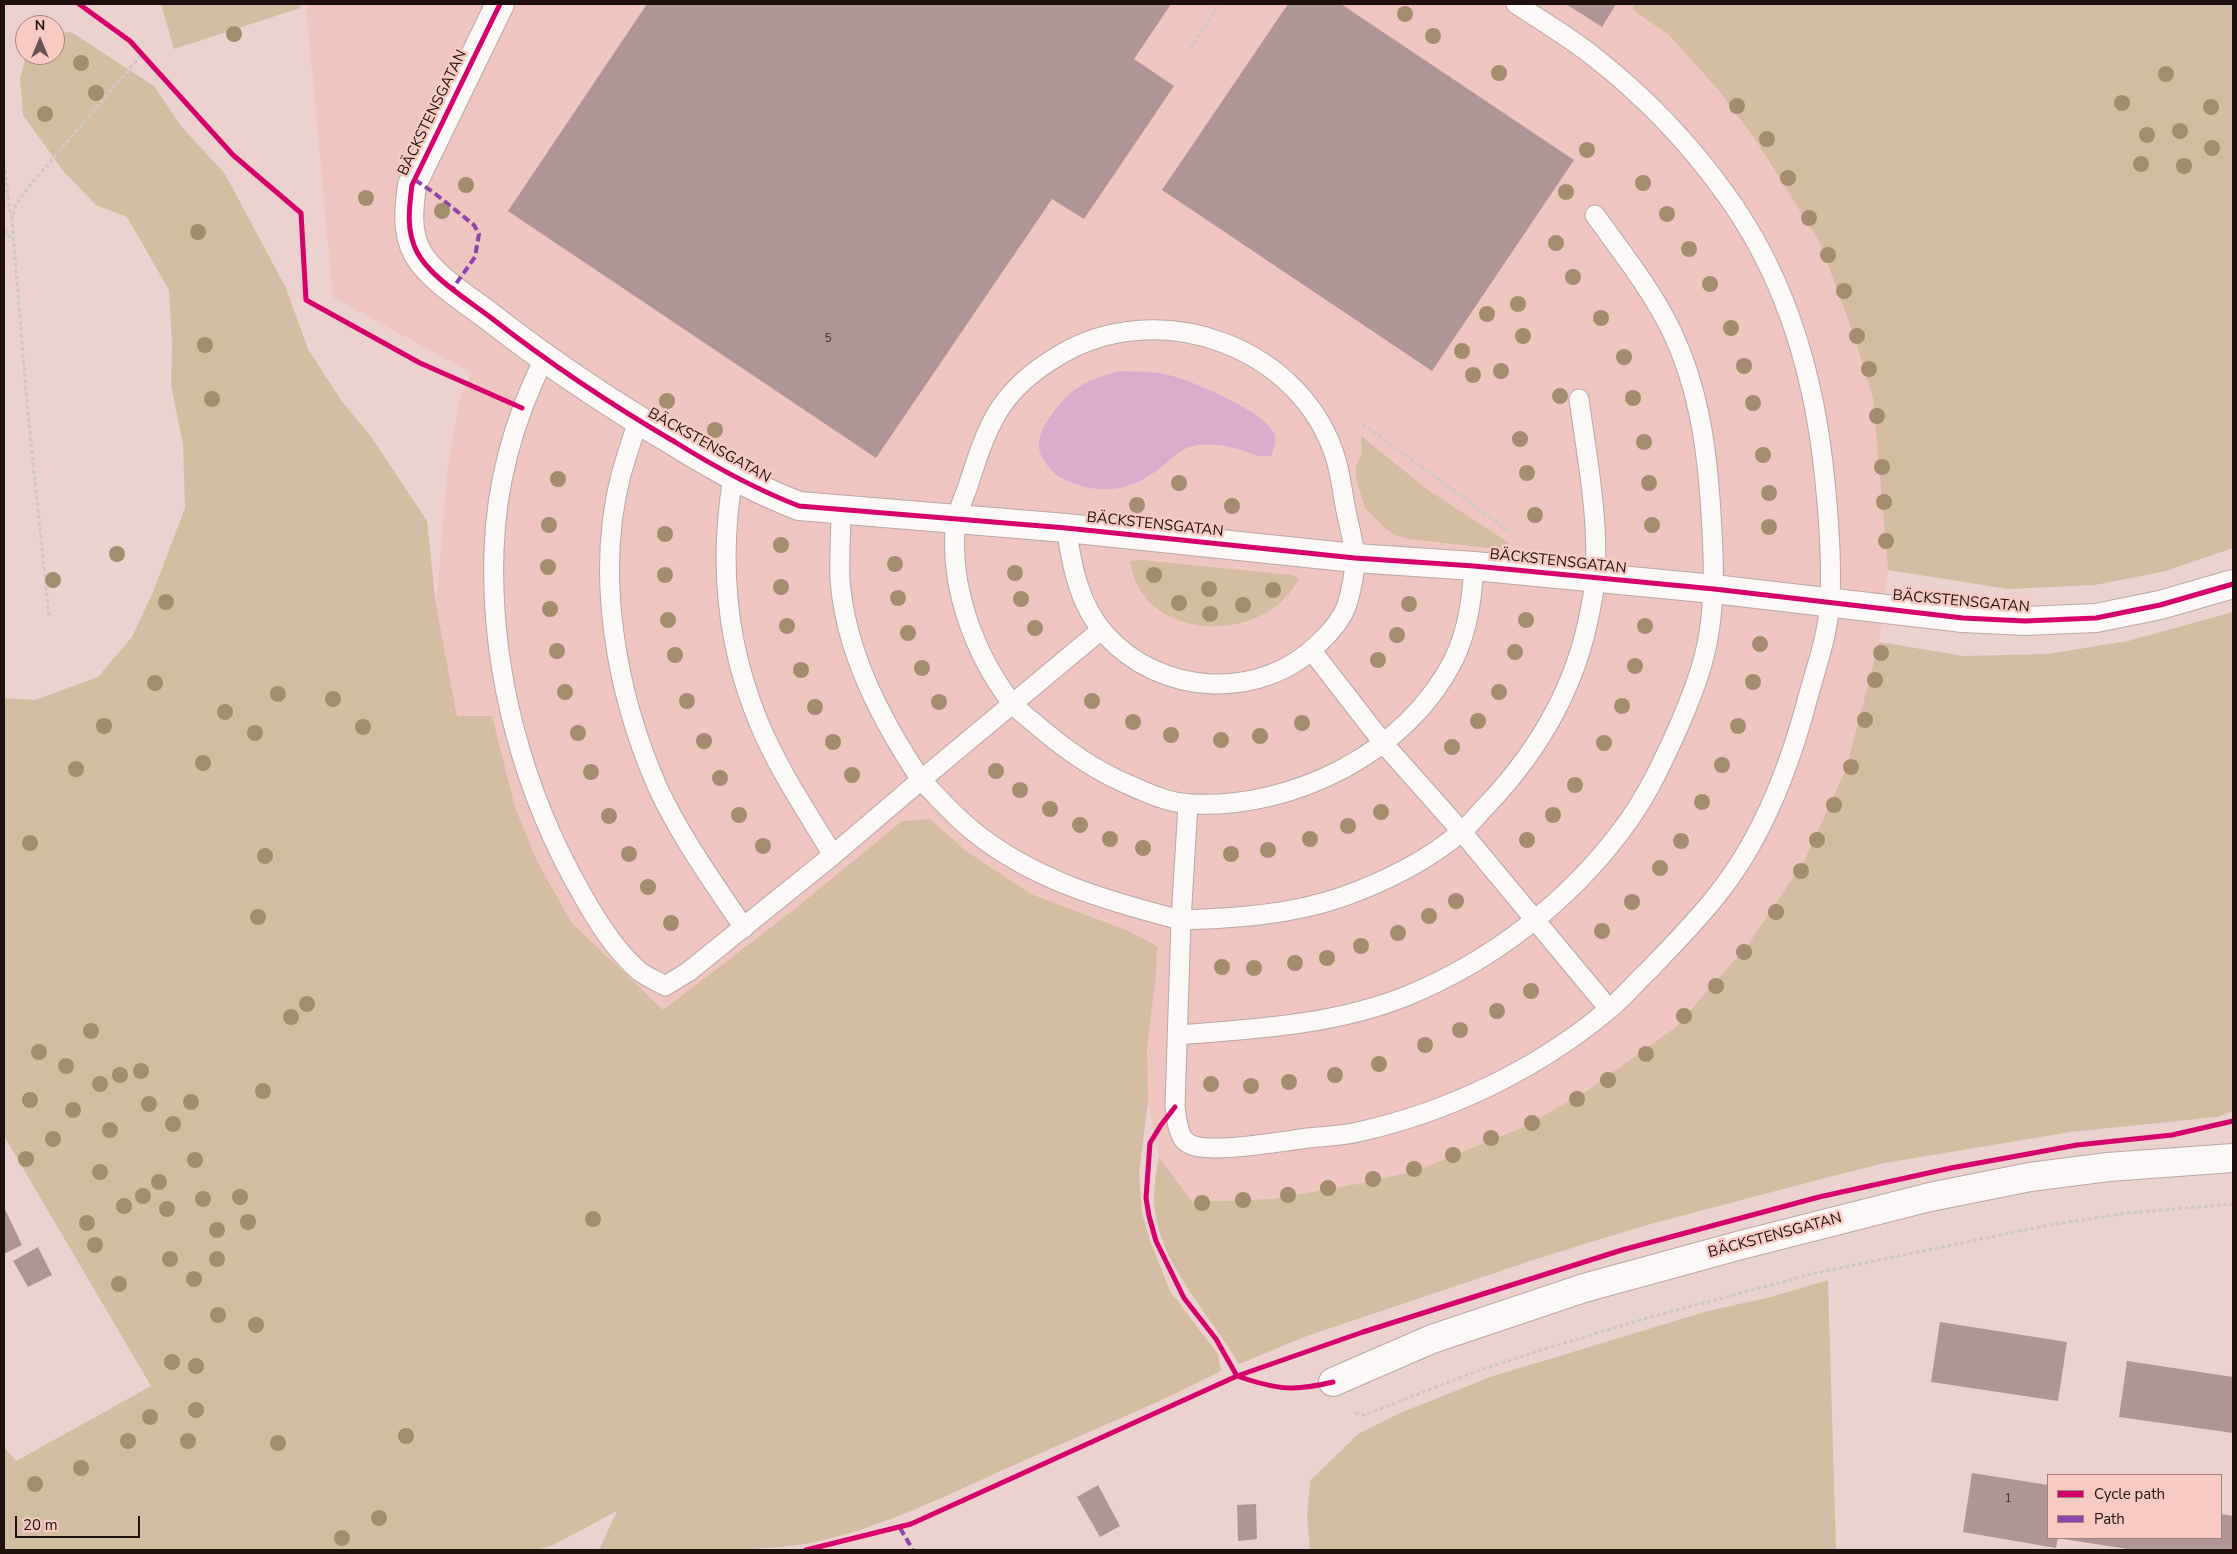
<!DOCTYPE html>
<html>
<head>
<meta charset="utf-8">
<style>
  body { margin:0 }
  #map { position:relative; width:2237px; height:1554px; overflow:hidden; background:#ebd2ce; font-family:"Nunito Sans",sans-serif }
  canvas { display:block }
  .frame { position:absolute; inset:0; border:5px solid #1f100d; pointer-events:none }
  .legend { position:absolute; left:2047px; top:1474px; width:175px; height:65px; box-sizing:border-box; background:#f7cac2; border:1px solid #a1807a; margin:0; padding:6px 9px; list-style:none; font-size:15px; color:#1f100d }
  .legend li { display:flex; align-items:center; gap:10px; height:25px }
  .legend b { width:25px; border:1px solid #a1807a }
  .north { position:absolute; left:15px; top:15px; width:50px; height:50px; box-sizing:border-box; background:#f7cac2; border:1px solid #a1807a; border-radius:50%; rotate:0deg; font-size:14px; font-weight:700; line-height:20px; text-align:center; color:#1f100d }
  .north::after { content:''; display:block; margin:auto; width:18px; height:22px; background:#665451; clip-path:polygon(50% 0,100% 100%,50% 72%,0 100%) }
  .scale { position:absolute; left:15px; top:1516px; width:125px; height:22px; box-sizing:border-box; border:2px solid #1f100d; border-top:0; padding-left:6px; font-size:15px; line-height:18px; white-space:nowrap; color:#1f100d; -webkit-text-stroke:4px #f7cac2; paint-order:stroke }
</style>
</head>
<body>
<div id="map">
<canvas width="2237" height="1554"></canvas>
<div class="frame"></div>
<ul class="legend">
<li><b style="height:6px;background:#d6006c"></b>Cycle path</li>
<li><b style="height:6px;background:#8e44ad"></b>Path</li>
</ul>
<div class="north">N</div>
<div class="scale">20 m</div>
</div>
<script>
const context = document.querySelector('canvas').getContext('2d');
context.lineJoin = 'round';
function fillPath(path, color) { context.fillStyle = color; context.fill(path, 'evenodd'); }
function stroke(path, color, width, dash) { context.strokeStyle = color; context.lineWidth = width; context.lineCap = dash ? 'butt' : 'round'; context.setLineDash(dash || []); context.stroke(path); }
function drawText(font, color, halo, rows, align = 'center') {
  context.font = font + ' "Nunito Sans",sans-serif'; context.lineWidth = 5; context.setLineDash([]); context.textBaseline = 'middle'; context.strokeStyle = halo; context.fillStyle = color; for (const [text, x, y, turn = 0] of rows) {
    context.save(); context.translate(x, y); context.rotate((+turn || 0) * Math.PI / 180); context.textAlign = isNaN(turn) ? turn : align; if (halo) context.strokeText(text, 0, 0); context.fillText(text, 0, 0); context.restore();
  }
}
fillPath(new Path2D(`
  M306,4H1635L1634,10L1669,35L1719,91L1757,142L1820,243L1855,339L1873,399L1888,570L1879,642L1846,769L1804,861L1749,943L1676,1027L1588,1090L1526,1126L1416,1171L1364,1183L1272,1199L1192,1202L1159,1157L1148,1100L1147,1048L1156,974L1157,946L1129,931L1031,894L966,851L930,819L902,821L791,912L663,1011L571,922L536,859L515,807L492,716H457L436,605L448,465L461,394L472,373L333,297Z`), '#eec5bf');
fillPath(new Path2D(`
  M161,4H299L300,8L174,49Z
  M1635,4H2233V548L2166,571L2095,585L2008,589L1888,570L1873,399L1855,339L1820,243L1757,142L1719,91L1669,35L1633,10Z
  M71,32L154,86L181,126L225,174L286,288L308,349L341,400L372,438L427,521L436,605L457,716H492L515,807L536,859L571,922L663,1010L791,912L902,821L930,819L966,851L1031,894L1129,931L1157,946L1156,974L1147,1048L1148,1101L1139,1174L1142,1213L1149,1238L1170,1291L1218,1354L1221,1371C1158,1404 1090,1431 1025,1460C955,1491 885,1528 810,1543C743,1554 667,1550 599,1550L617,1511L551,1546L535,1550H4V1447L16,1461L151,1386L4,1136V698L35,700L98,677L132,637L153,592L185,508L183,444L171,386L172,343L169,290L127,217L96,205L64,172L23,115L20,79L26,55H55V33Z
  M1361,436L1428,490L1509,543L1505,550L1408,539L1395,535L1385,528L1365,508L1356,479V466L1362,453Z
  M1141,560L1292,575L1299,578C1265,647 1141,643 1130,561Z
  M2233,612V1111L2217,1117L2070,1132L1884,1163L1806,1183L1647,1225L1539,1258L1307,1336L1239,1364C1209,1312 1156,1262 1154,1199C1154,1185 1156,1171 1159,1157L1192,1202L1272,1199L1363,1183L1416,1171L1526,1126L1588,1090L1676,1027L1749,943L1804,861L1846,769L1879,642L1963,656L2048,654L2128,641Z
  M1828,1280L1836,1550H1310L1307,1516L1310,1481L1358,1434L1400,1413L1490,1377L1708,1311L1771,1297Z`), '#d2bda2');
fillPath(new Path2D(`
  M1120,371C1133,372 1147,371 1159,373C1183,376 1265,411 1274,433C1277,441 1274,448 1271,456C1255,458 1253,453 1238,449C1225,445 1207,443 1193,446C1177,450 1169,462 1156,471C1132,489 1106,494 1078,485C1062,480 1051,473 1043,459C1035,446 1040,432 1048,420C1070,388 1083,381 1120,371Z`), '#d9accd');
fillPath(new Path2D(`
  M647,4H1171L1134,59L1174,86L1084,219L1052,199L876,458L508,211Z
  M1288,4H1341L1574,160L1432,371L1162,190Z
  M1566,4H1616L1602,27Z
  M4,1207L22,1245L4,1254Z
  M38,1247L52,1275L28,1287L13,1261Z
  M1940,1322L2067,1342L2058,1401L1931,1382Z
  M2127,1361L2233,1377V1433L2119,1417Z
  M1972,1473L2048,1485V1538H2058L2056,1548L1963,1532Z
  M1098,1485L1120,1526L1100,1537L1077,1497Z
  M1256,1504L1257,1539L1238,1541L1237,1505Z
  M2221,1514L2233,1516V1550H2134L2063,1539L2221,1538Z`), '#ae9696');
const lane = new Path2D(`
  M544,359C514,419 496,484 494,551C490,670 523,793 583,896C598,923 615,950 639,971C647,977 657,981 665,986L688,972L833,855L921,780C938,797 954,816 973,831C1033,880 1107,901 1181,920L1175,1107C1177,1118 1177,1131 1184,1140C1188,1144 1193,1146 1199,1147C1226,1151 1279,1142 1308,1138C1325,1136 1342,1136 1358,1132C1448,1112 1536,1070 1607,1011C1622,999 1635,983 1649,970C1672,946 1696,922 1717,895C1762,839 1790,766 1808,697C1817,665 1829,631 1830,598C1832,554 1828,507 1823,463C1812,368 1783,274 1727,196C1690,144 1643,95 1593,56C1569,37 1542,21 1516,4
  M638,421C632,439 626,457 621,475C595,575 616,692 657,786C680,836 713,882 744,928
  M733,477C719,560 726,644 759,723C778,769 807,812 833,855
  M841,510C841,533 839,556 840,579C845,652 882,721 921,780L1101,630
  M1066,528C1072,566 1079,605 1105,634C1160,696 1261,702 1319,643C1331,632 1341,621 1347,605C1351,591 1355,572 1355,558C1354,542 1349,526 1346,511C1343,495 1341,479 1337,463C1305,347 1159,294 1058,356C999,391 988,424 968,486C964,497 958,510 956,522C948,584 974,653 1011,702C1018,711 1030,719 1039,727C1066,750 1094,770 1127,784C1147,793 1168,803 1191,804C1293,809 1407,753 1454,659C1468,630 1472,598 1474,566
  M1312,651L1384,744L1462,832L1609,1009
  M1188,805L1181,920C1235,918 1290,915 1342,897C1384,882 1427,861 1461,832C1471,824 1479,813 1488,804C1540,749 1576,687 1590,611C1592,600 1595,588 1595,577C1599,518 1587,458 1579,399
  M1177,1035C1255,1029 1336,1025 1409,995C1491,961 1567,903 1621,831C1645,800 1662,764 1678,728C1691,698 1704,666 1709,633C1716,588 1713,543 1710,498C1706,442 1697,384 1672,332C1652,290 1622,253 1595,215`);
const street = new Path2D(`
  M500,4L412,185C409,208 406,231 417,252C430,277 468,300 490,317C549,363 610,404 675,442C715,467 755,489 799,506L1066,528L1355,558L1474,566L1714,589L1963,618L2025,621L2096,618L2160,605L2233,584
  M1333,1382L1432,1339L1584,1288L1741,1245L1930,1197L2030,1177L2108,1167L2233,1158`);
stroke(lane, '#baa7a4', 21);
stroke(street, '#baa7a4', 30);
stroke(new Path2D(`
  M1190,49L1219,4
  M4,164L11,218
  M4,230L13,240
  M1363,424L1510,532
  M49,616L27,404L12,221L15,206L26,190L142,54
  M1355,1413L1364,1415L1480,1370L1548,1348L1647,1318L1816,1273L2049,1225L2127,1213L2233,1204`), '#cfc8c7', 3, [4, 2.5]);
stroke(lane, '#fcf8f8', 19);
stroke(street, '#fcf8f8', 28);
stroke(new Path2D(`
  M415,180L433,192L474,225L479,234L475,257L453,288
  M900,1528L913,1550`), '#8e44ad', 4, [8, 4]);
stroke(new Path2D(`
  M79,4L130,41L233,155L301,213L306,300L420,363L522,408
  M500,4L412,185C409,208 406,231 417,252C430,277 468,300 490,317C549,363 610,404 675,442C715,467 755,489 799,506L1066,528L1355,558L1474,566L1714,589L1963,618L2025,621L2096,618L2160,605L2233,584
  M1175,1107L1161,1125L1150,1143L1146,1198L1149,1216L1156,1241L1184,1298L1216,1339L1237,1376C1275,1389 1293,1392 1333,1382
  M806,1550L911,1524L1237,1376L1363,1332L1622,1250L1819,1197L1951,1168L2077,1145L2172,1135L2233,1121`), '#d6006c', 5);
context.fillStyle = '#a28d6f';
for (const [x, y] of [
  [1405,14],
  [234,34],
  [1433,36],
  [81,63],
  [1499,73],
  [2166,74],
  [96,93],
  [2122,103],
  [1737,106],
  [2211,107],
  [45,114],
  [2180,131],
  [2147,135],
  [1767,139],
  [2212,148],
  [1587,150],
  [2141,164],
  [2184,166],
  [1788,178],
  [1643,183],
  [466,185],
  [1566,192],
  [366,198],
  [442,211],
  [1667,214],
  [1809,218],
  [198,232],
  [1556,243],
  [1689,249],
  [1828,255],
  [1573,277],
  [1710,284],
  [1844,291],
  [1518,304],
  [1487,314],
  [1601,318],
  [1731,328],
  [1523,336],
  [1857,336],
  [205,345],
  [1462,351],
  [1624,357],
  [1744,366],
  [1869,369],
  [1501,371],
  [1473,375],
  [1560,396],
  [1633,398],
  [212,399],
  [667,401],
  [1753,403],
  [1877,416],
  [715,430],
  [1520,439],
  [1644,442],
  [1763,455],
  [1882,467],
  [1527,473],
  [558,479],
  [1179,483],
  [1649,483],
  [1769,493],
  [1884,502],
  [1137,505],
  [1232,506],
  [1535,515],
  [549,525],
  [1652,525],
  [1769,527],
  [665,534],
  [1886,541],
  [781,545],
  [117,554],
  [895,564],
  [548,567],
  [1015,573],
  [665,575],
  [1154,575],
  [53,580],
  [781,587],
  [1209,589],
  [1273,590],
  [898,598],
  [1021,599],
  [166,602],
  [1179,603],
  [1409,604],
  [1243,605],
  [550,609],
  [1210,614],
  [668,620],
  [1526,620],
  [787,626],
  [1645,626],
  [1035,628],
  [908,633],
  [1397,635],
  [1760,644],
  [557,651],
  [1515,652],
  [1881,653],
  [675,655],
  [1378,660],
  [1635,666],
  [922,668],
  [801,670],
  [1875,680],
  [1753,682],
  [155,683],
  [565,692],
  [1499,692],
  [278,694],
  [333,699],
  [687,701],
  [1092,701],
  [939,702],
  [1622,706],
  [815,707],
  [225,712],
  [1865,720],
  [1478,721],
  [1133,722],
  [1302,723],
  [104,726],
  [1738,726],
  [363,727],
  [255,733],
  [578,733],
  [1171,735],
  [1260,736],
  [1221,740],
  [704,741],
  [833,742],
  [1604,743],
  [1452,747],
  [203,763],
  [1722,765],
  [1851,767],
  [76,769],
  [996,771],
  [591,772],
  [852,775],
  [720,778],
  [1575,785],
  [1020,790],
  [1702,802],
  [1834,805],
  [1050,809],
  [1381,812],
  [739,815],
  [1553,815],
  [609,816],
  [1080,825],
  [1348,826],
  [1110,839],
  [1310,839],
  [1527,840],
  [1817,840],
  [1681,841],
  [30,843],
  [763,846],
  [1143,848],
  [1268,850],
  [629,854],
  [1231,854],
  [265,856],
  [1660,868],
  [1801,871],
  [648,887],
  [1456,901],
  [1632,902],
  [1776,912],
  [1429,916],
  [258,917],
  [671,923],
  [1602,931],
  [1398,933],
  [1361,946],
  [1744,952],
  [1327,958],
  [1295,963],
  [1222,967],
  [1254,968],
  [1716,986],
  [1531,991],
  [307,1004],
  [1497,1011],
  [1684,1016],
  [291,1017],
  [1460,1030],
  [91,1031],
  [1425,1045],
  [39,1052],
  [1646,1054],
  [1379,1064],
  [66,1066],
  [141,1071],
  [120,1075],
  [1335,1075],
  [1608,1080],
  [1289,1082],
  [100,1084],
  [1211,1084],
  [1251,1086],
  [263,1091],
  [1577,1099],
  [30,1100],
  [191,1102],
  [149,1104],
  [73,1110],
  [1532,1123],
  [173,1124],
  [110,1130],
  [1491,1138],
  [53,1139],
  [1453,1155],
  [26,1159],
  [195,1160],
  [1414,1169],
  [100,1172],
  [1373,1179],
  [159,1182],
  [1328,1188],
  [1288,1195],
  [143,1196],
  [240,1197],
  [203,1199],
  [1243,1200],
  [1202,1203],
  [124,1206],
  [167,1209],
  [593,1219],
  [248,1222],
  [87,1223],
  [217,1230],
  [95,1245],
  [170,1259],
  [217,1259],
  [194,1279],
  [119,1284],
  [218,1315],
  [256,1325],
  [172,1362],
  [196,1366],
  [196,1410],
  [150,1417],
  [406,1436],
  [128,1441],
  [188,1441],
  [278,1443],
  [81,1468],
  [35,1484],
  [379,1518],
  [342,1538]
]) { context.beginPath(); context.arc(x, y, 8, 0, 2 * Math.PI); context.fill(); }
drawText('12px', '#43322f', null, [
  ["5",828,339],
  ["1",2008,1499]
]);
drawText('15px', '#1f100d', '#f7cac2', [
  ["BÄCKSTENSGATAN",433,113,-64],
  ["BÄCKSTENSGATAN",709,446,29],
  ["BÄCKSTENSGATAN",1155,525,6],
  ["BÄCKSTENSGATAN",1558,562,6],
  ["BÄCKSTENSGATAN",1961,602,5],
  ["BÄCKSTENSGATAN",1775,1236,-15]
]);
</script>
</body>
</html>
